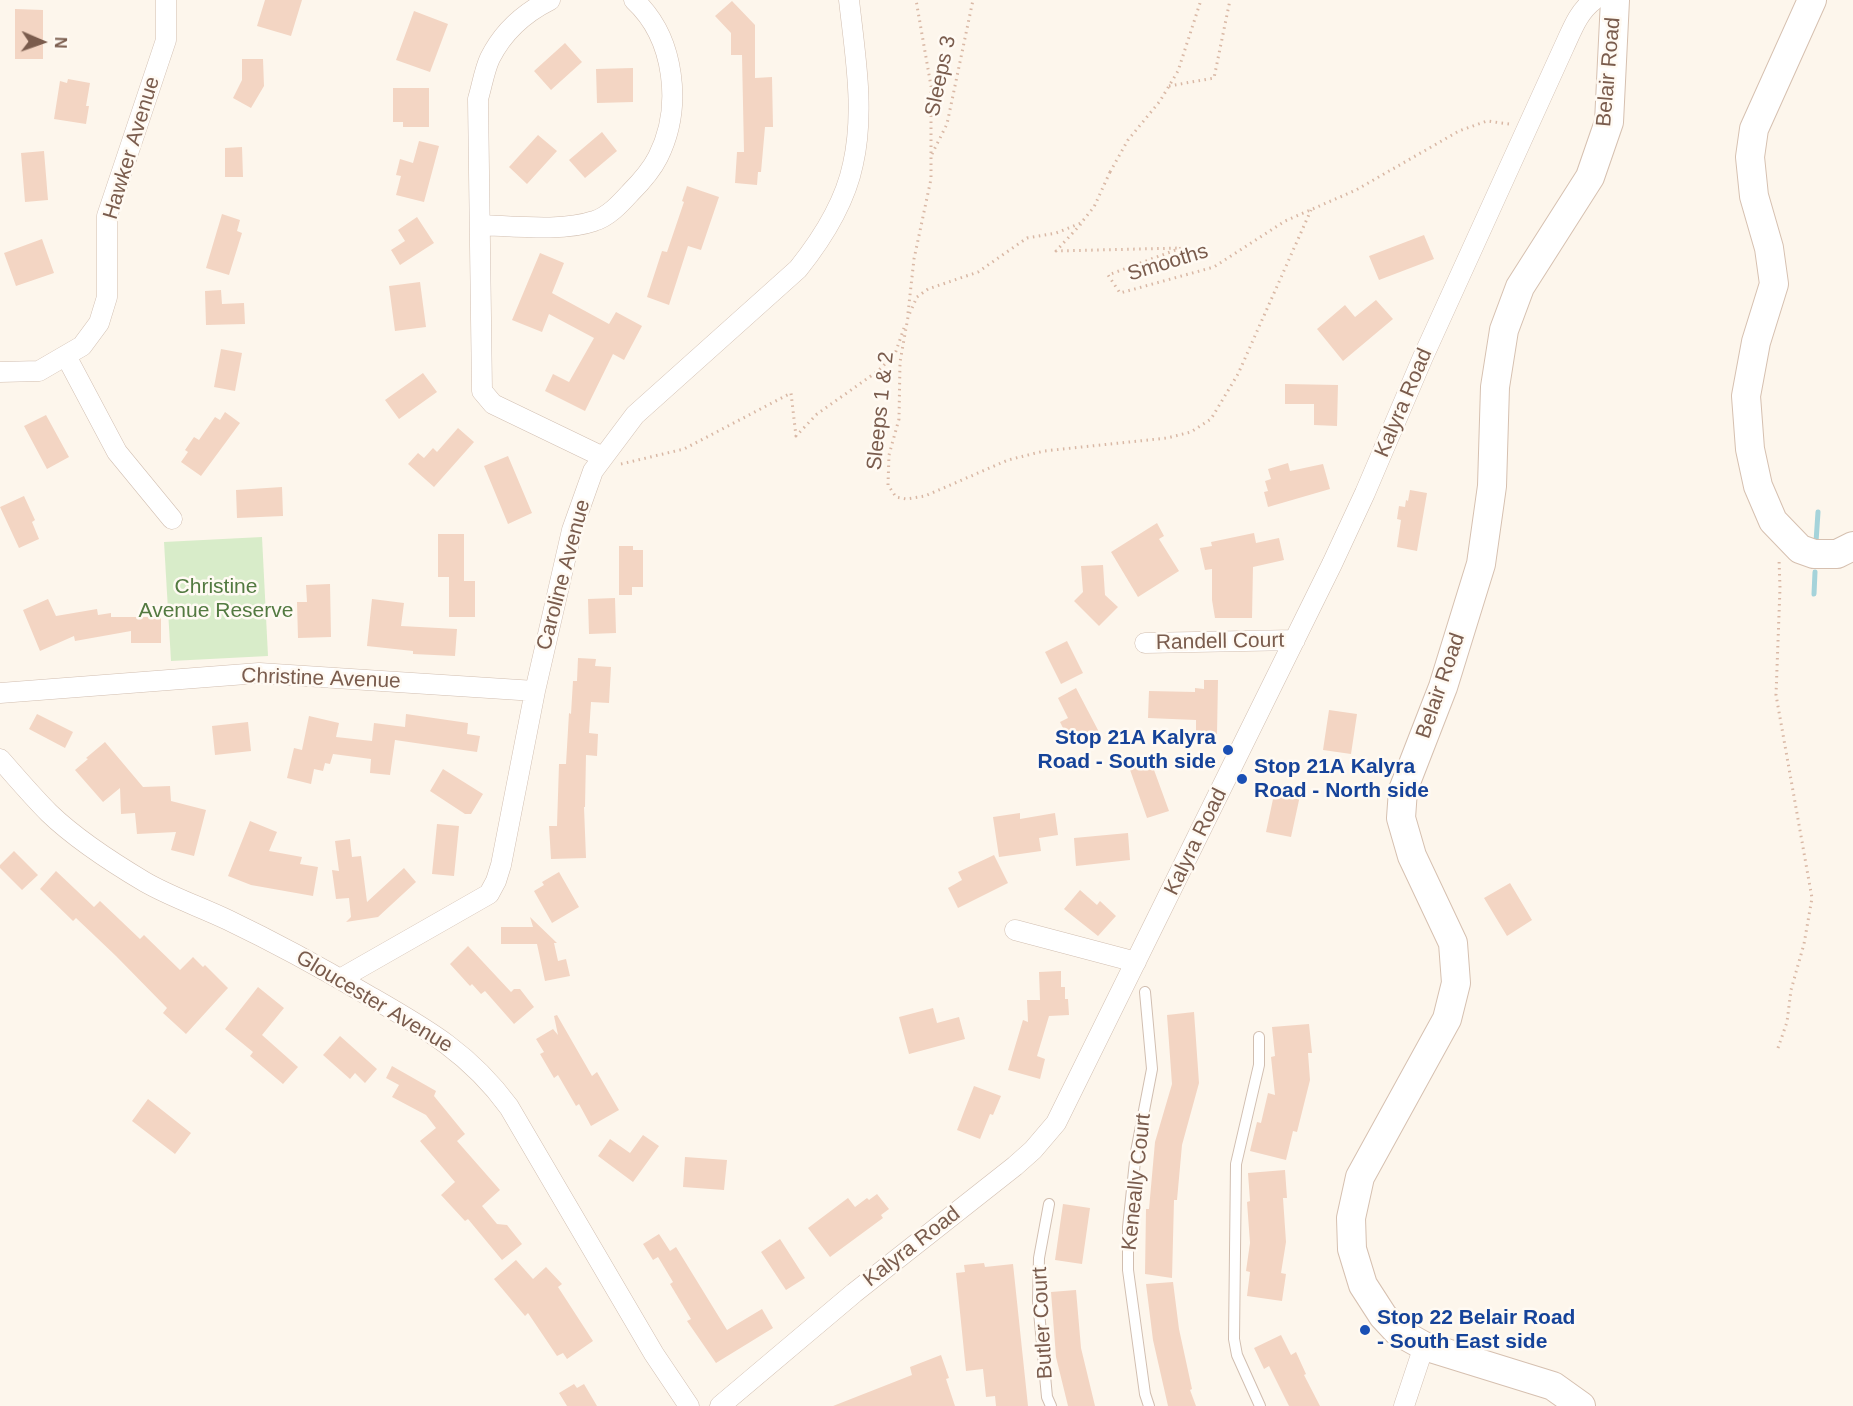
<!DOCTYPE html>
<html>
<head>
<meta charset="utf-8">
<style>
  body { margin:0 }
  #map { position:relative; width:1853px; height:1406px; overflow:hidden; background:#fdf6ec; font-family:Helvetica,sans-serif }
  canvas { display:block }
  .north { position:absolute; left:12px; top:12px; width:60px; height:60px; -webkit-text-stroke:4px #fffaf3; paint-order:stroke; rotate:92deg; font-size:16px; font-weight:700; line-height:24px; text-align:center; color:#7a5c4d }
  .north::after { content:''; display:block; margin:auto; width:21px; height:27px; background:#7a5c4d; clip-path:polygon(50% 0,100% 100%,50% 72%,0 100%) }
</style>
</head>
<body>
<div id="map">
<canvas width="1853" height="1406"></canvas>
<div class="north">N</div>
</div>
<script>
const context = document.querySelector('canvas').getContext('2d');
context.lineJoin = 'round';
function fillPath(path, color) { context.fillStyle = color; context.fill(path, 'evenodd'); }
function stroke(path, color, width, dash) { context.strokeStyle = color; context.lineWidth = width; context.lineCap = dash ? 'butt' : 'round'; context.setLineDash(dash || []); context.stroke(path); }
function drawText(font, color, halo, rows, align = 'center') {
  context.font = font + ' Helvetica,sans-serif'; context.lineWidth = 5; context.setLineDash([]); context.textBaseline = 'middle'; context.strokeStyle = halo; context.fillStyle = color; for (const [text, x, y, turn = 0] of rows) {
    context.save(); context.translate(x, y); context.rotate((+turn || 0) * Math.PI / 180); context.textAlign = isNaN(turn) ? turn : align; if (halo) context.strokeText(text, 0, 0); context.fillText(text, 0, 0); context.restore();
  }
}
fillPath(new Path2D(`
  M262,537L268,656L171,661L164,542Z`), '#d8ecc9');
stroke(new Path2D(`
  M1816,542L1818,512
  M1814,594L1815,572`), '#a5d3da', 5);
fillPath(new Path2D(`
  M265,0H302L291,36L257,26Z
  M732,1L755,25V78L772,77L773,127H765L761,172H758L757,185L735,183L737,152H744L742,55H731V33L715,16Z
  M15,9L43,10V59H15Z
  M414,11L448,24L430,72L396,60Z
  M565,43L582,62L551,90L534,71Z
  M242,59H263L264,86L251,108L233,98L242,80Z
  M633,68V102L597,103L596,69Z
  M68,79L90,83L86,106H89L86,124L54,119L60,81L67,83Z
  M393,88H429V127H403V122H393Z
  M602,132L617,151L585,178L569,160Z
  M538,135L557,151L527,184L509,167Z
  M419,141L439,146L424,202L396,195L401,176L396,175L400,159L413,163Z
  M242,147L243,177H225V148Z
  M44,151L48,200L25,202L21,153Z
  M687,186L719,197L701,250L688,246L669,305L647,297L662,251L667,252L684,202L682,201Z
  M222,214L240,220L237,231L242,233L229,275L206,268Z
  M417,217L434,243L400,265L391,250L405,241L398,230Z
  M1424,235L1434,259L1379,280L1369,256Z
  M42,239L54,273L16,286L4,253Z
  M540,253L564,263L552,293L609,324L616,312L642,326L624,360L613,354L585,411L545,391L553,374L569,382L594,338L549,314L542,332L512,320Z
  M420,282L426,327L395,331L389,286Z
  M221,290L222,304L244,303L245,324L206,325L205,291Z
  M1376,300L1393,319L1343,361L1317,329L1345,305L1355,317Z
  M221,349L242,353L235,391L214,387Z
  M423,373L437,392L399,419L385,400Z
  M1285,384L1338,385L1337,426L1314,425V404H1285Z
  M225,412L240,423L201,476L181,462L188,452L185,450L194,437L199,440L215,417L220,420Z
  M46,415L69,457L47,469L24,426Z
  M458,428L474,442L434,487L408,464L418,453L424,458L433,448L437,452Z
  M508,456L532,513L508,524L484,466Z
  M1288,463L1290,471L1323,464L1330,489L1268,507L1264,492L1268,491L1265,481L1271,479L1268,469Z
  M282,487L283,516L237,518L236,490Z
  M1410,490L1427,493L1417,551L1397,547L1401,520L1397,519L1399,506L1405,507L1406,500L1408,501Z
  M24,496L35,520L32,522L39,539L19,548L0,507Z
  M1157,523L1164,536L1159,539L1179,571L1138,597L1111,552Z
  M1254,533L1256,543L1279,538L1284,560L1253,567L1252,618H1215L1212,600V569L1205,570L1200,548L1212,546L1211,542Z
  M438,534H464V581H475V617H449V577H438Z
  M619,546H633V550H643V587H632V595H619Z
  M1103,565L1105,595L1118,607L1099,626L1074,601L1083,592L1081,566Z
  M330,584L331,637L298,638L297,602H307L306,585Z
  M615,598L616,633L589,634L588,599Z
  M48,599L56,616L97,609L98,615L111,613V617H161V643H131V631L75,641L74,636L40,651L23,610Z
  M372,599L404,603L401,626L457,629L455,656L413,654V651L367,646Z
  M1067,641L1083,673L1061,684L1045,652Z
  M578,658L596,659L595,666L611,667L609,703L591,702L589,733L598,734L597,756L586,755L585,807H584L586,858L551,859L549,826H557L559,764H566L569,713L571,714L573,681H577Z
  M1204,680H1218L1217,734H1196V720L1148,718L1149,691L1195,692V688L1204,689Z
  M1076,688L1099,732L1072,746L1060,722L1068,718L1058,698Z
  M1329,710L1357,714L1351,754L1323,750Z
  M37,714L73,732L65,748L29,729Z
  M406,714L468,723L467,734L480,736L477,752L395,740L390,775L370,773L371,759L333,754L330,764L325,763L323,771L314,769L311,784L287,778L294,748L302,750L309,716L339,723L336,737L372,741L374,723L405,727Z
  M248,722L251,751L215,755L212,726Z
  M105,742L143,787L170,786L171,801L206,810L194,856L171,850L176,832L137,834L135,813L121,814L120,788L103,802L75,770L88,759L86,758Z
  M1150,759L1169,811L1147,818L1129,767Z
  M443,769L483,794L471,814H465L430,791Z
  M1276,785L1301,791L1291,837L1266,832Z
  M1020,813V819L1055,813L1058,835L1039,838L1041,851L999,857L993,817Z
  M250,821L277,832L269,851L302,857L300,864L318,867L313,896L251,885L228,876Z
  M437,824L459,826L454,876L432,874Z
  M1128,833L1130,860L1076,866L1074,838Z
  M350,839L352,857L361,856L367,902L404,868L416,882L378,917L346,922L351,917L349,898L336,899L332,870L339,871L335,841Z
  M14,851L38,875L22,890L0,868V865Z
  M994,855L1008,883L958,908L948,888L962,880L958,872Z
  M56,871L94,907L100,901L140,939L144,935L180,970L193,957L203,967L205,965L228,988L186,1034L163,1013L167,1008L116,956L76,918L73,921L40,889Z
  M559,872L579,907L552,923L534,891L544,885L542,882Z
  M1510,883L1532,920L1507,936L1484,898Z
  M1080,890L1097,905L1100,901L1116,916L1098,936L1064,909Z
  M530,917L557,943H554L558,961L566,959L570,976L545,981L537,944H501V927H533Z
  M468,946L511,992L514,989H520L534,1007L514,1024L485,991L481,994L472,984L470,986L450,964Z
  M1061,971V987H1065V999H1068L1069,1015L1049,1016L1037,1056L1045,1059L1040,1079L1008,1070L1023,1020L1028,1022L1027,1000H1040L1039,972Z
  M258,987L284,1008L262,1035L298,1067L283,1084L250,1056L253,1052L225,1029Z
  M933,1008L937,1023L959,1017L965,1039L909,1054L899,1017Z
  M1194,1012L1199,1083L1182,1145L1177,1200H1174L1172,1278L1145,1274L1146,1209H1149L1155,1142L1172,1084L1167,1015Z
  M557,1015L592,1076L597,1072L619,1110L591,1126L579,1104L576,1106L558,1075L554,1078L540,1054L544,1052L536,1039L553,1029L558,1035L554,1016Z
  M1309,1024L1312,1053H1308L1310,1080L1297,1132L1293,1131L1286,1160L1250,1151L1257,1122L1261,1123L1268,1093L1275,1095L1271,1057L1275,1056L1272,1027Z
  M340,1036L377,1069L365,1083L355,1073L350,1079L323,1055Z
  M392,1066L436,1091L434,1096L465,1134L457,1141L500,1190L482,1206L497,1224L507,1225L522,1244L502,1260L468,1219L465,1221L441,1195L455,1182L420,1141L436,1128L426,1115L392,1097L399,1085L386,1078Z
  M974,1086L1001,1096L993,1115L990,1114L980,1139L957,1130Z
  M148,1099L191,1133L175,1154L132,1121Z
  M643,1135L659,1146L633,1182L598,1156L610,1139L630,1153Z
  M685,1157L727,1160L724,1190L683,1187Z
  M1285,1170L1287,1198H1283L1286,1242L1281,1273L1286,1274L1282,1301L1247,1296L1250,1272L1246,1271L1250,1243L1247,1202L1250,1201L1248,1173Z
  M877,1194L889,1209L881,1215L883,1218L830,1257L808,1228L848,1198L855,1207L867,1198L869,1200Z
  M1063,1204L1090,1208L1082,1264L1055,1260Z
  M659,1234L670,1251L676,1247L727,1330L762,1309L773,1328L716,1363L687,1321L691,1319L670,1284L673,1282L658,1257L653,1260L643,1244Z
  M780,1239L805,1278L786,1290L761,1252Z
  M516,1260L533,1279L546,1267L562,1284L558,1287L593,1341L567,1359L563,1353L557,1356L528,1313L525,1316L494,1279Z
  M984,1263L985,1267L1013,1264L1028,1406H996L995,1396L986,1397L983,1369L966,1371L956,1273L965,1272L964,1265Z
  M1173,1282L1179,1329L1192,1389L1190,1390L1196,1406H1168L1153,1340L1146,1284Z
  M1076,1290L1081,1348L1095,1406H1068L1056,1357L1051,1292Z
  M1281,1335L1291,1355L1296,1352L1306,1374L1304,1375L1320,1406H1289L1269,1366L1264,1369L1254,1348Z
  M941,1355L949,1378L946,1379L955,1406H833L912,1375L910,1367Z
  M574,1384L577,1388L584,1384L597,1406H567L559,1393Z`), '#f3d5c3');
const service = new Path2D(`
  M1145,992L1152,1069L1136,1152L1128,1227V1270L1145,1394L1149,1406
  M1259,1037V1065L1236,1164L1234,1339L1237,1355L1260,1406
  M1049,1204L1039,1258L1038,1301L1047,1397L1051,1406`);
const minor = new Path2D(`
  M550,0C524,13 503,32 490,58C484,71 482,86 478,99L482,391L493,404L603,457
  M480,225C513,226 563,232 594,221C608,217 620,204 630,193C640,183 651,171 658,157C683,107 675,38 634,0
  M66,356L117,452L172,519
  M0,372L39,371L82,346L99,323L107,297V216L166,40V0
  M1145,643L1295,640
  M0,693L259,673L535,691
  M0,759C16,777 32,796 49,813C76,839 113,863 145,882C171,897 201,907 228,920C274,942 320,967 364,993C423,1027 468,1051 509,1107L654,1354L689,1406
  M1015,930L1136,962
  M340,979L489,894L496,881L501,865L535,691L572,530L593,471L635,415L798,269C822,239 845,203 853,164C865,111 855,54 849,0
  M720,1406L854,1293L1015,1166L1033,1150L1056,1123L1332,564L1365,493L1423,357L1564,47C1572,30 1578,12 1594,0
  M1404,1406L1424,1346`);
const secondary = new Path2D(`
  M1812,0L1754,129L1750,157L1754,196L1769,248L1774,284L1756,342L1746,396L1750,449L1758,486L1773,521L1800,549L1814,554H1837L1853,546
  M1581,1406L1553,1386L1424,1346L1397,1331L1383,1316L1363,1285L1352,1249L1351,1218L1360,1177L1447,1019L1456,983L1453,943L1412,856L1401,818L1403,790L1443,687L1481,564L1492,486L1495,387L1504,330L1520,287L1590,177L1609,122L1615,0`);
stroke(service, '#d1beb0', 12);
stroke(minor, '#d1beb0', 21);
stroke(secondary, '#d6c0b0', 30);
stroke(new Path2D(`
  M1169,86L1214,78L1230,0
  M932,154L947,124L973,0
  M1110,172L1094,207L1081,223L1056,233L1027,238L978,272L928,289L917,297L908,317L900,362L899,419L889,455L888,485L896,497L906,499L925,496L1008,460L1044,451L1167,438L1191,432L1211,419L1238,374L1311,210
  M1110,172L1128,140L1160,101L1178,71L1201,0
  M1081,224L1056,251L1181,248L1108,275L1120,293L1214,267L1285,221L1356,190L1459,131L1487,121L1509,124
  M908,313L914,259L931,179V86L916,0
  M621,464L684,449L791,393L796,436L817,414L878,371L895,354L904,328
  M1778,1048L1787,1022L1791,990L1804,944L1812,898L1776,695L1780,588L1779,559`), '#d9b8a5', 3, [1.5, 4.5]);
stroke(service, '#fff', 10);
stroke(minor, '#fff', 20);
stroke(secondary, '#fff', 28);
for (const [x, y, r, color] of [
  [1228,750,6,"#1a4fb4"],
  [1242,779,6,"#1a4fb4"],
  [1365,1330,6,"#1a4fb4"]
]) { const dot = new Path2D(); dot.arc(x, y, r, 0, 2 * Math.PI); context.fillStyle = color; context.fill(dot); stroke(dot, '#fffaf3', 2); }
drawText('21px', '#7a5c4d', '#fffaf3', [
  ["Belair Road",1609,72,-85],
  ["Sleeps 3",941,76,-78],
  ["Hawker Avenue",132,148,-73],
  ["Smooths",1168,263,-17],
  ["Kalyra Road",1404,403,-67],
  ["Sleeps 1 & 2",881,411,-84],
  ["Caroline Avenue",564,575,-75],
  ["Randell Court",1220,642,-1],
  ["Christine Avenue",321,679,2],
  ["Belair Road",1441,686,-71],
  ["Kalyra Road",1196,842,-64],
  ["Gloucester Avenue",374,1002,31],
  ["Keneally Court",1137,1182,-84],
  ["Kalyra Road",912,1247,-38],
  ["Butler Court",1043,1323,-93]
]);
drawText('21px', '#537a41', '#fffaf3', [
  ["Christine",216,587],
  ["Avenue Reserve",216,611]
]);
drawText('bold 21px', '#164399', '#fffaf3', [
  ["Stop 21A Kalyra",1216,738,"right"],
  ["Road - South side",1216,762,"right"],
  ["Stop 21A Kalyra",1254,767],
  ["Road - North side",1254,791],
  ["Stop 22 Belair Road",1377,1318],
  ["- South East side",1377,1342]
], 'left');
</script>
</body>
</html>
